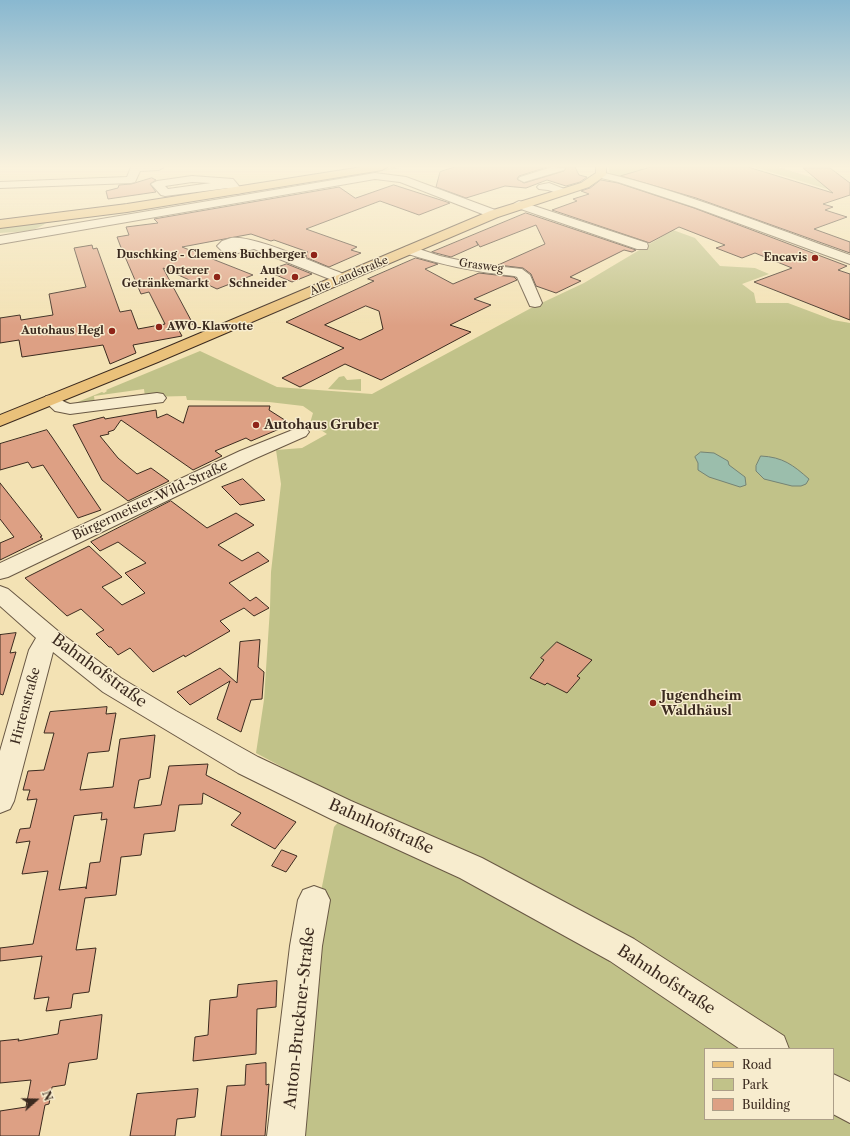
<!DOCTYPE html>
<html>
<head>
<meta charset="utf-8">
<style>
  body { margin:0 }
  #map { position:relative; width:850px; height:1136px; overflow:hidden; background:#f3e2b4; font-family:"Libre Caslon Text",serif }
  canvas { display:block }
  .legend { position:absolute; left:704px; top:1048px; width:130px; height:72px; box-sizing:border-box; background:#f7ecce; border:1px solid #ac9e88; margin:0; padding:5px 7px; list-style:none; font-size:12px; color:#3b2a1f }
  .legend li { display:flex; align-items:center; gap:8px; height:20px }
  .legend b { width:20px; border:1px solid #ac9e88 }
  .north { position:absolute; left:16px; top:1080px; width:40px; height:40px; -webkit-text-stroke:3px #f7ecce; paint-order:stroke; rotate:70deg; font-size:11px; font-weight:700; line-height:16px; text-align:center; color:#3b2a1f }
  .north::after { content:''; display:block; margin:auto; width:14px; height:18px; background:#3b2a1f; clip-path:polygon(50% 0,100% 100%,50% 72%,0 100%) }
</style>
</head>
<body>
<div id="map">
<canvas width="850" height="1136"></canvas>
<ul class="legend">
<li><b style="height:5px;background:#eac17a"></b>Road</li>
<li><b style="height:11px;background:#c1c289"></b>Park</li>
<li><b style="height:11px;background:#dda084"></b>Building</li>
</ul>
<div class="north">N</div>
</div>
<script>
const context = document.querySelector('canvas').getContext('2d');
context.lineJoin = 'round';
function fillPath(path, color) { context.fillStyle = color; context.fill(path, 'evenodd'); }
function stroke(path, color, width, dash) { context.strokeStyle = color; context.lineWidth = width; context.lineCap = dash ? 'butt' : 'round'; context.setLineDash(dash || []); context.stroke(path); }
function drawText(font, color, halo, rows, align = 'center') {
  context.font = font + ' "Libre Caslon Text",serif'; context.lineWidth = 3; context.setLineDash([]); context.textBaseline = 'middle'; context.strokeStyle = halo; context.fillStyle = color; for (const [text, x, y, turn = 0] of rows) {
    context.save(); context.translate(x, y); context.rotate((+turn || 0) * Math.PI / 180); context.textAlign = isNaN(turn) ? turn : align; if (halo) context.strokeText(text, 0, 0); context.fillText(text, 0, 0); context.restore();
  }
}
fillPath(new Path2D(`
  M393,167L401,168L154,208L46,223C31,234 18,231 0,233V225Z
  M608,167H646L643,168L649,171L623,177L610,174Z
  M754,167H778L850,189V196Z
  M673,230L695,238L720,266L755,268L769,274L742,284L754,293L756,303H788L833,320L850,323V1136H293L310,946L334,827L353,805L256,753L264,700L270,608L271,572L281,484L276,450L302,448L327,434L310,423L313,413L303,406L269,402L187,400L186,396L145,397L144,389L94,396L95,404L68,406L102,392L104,393L107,391L106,390L200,351L277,387L372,394L533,307L584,283ZM705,1049H833V1119H705Z
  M344,376L347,380L361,379V391L328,389L339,377Z`), '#c1c289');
const water = new Path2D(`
  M701,452L714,453L728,461L729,465L745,477L746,485L740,487L709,477L698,470V463L695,457Z
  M761,456C783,457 793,465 809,479L806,484L801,486H792L764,479L756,471V466Z`);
fillPath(water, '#9bbeac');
stroke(water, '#758374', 1);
const building = new Path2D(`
  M455,167H547L519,176L517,179L524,183L564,171L566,167H575L579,175L587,177L580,182L566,186L547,180L526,188L505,186L466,198L436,187L440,172Z
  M651,167H748L833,193L803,168H830L850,183V195L823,204L833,207L825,210L847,217L814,229L850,242V253L696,198L621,176Z
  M152,178L156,180L150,184L156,192L108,199L106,191L118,188L119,185L131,184Z
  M601,180L618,183L694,208L847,266L838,270L850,274V320L754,282L792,268L755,253L742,258L716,248L725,245L679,227L649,243L647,242L552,210L577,201L573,199L589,194L581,191L590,188Z
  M394,185L450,203L419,215L380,201L306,229L357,247L351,250L361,253L329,267L305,257L307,256L303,254L308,252L274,240L271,241L251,234L182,247L253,275L217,289L200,281L196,283L163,268L193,324L177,327L182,336L133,345L136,353L110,364L103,345L22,357L19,340L0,343V318L20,315L21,320L53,315L49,294L86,287L74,248L92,245L93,249L97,248L120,312L131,310L138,329L165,324L149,292L141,294L120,245L117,237L129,235L126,227L158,223L154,219L339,187L355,198Z
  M526,213L535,216L636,250L632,252L624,250L570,277L581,281L556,293L536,286L531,274L523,268L498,265L545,244L536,225L480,247L476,241L478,245L451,257L432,252Z
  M416,258L438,264L425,269L453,284L479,273L514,277L517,280L474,299L491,305L450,325L471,332L381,380L345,364L300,387L282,378L344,348L286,322L374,281L368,279ZM366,306L379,311L383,329L360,340L325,325Z
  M287,264L312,274L292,282L267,271Z
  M189,406H270L269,410L291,424L251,441L246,438L215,451L222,456L193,470L121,420L114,430L108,432L109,434L100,436L118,458L137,474L151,468L169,481L128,501L102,480L73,425L104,417L105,419L156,410L157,418L167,414L183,423Z
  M47,430L52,437L101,510L78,518L43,465L32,468L28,462L0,470V444Z
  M243,479L265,500L240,505L222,487Z
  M0,483L42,536L40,537L43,539L0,560V543L14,537L0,519Z
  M171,501L207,528L236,513L254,525L218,545L242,561L258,552L269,561L229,583L250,601L256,597L269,608L254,616L244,608L220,621L230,631L185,657L184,655L153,672L130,648L118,655L111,647H109L96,634L104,630L81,609L67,616L25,578L89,546L122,577L102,587L122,605L145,593L125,573L146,563L118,542L100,551L91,542Z
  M16,633L10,653L16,652L3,695L0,694V635Z
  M260,640L258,667L264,672L262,699L251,700L241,732L217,719L230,681L190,705L177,692L220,668L237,683L240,642Z
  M557,642L592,660L577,676L580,678L567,693L547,683L545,685L530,678L544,660L541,658Z
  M107,707L106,714L116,713L109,751L88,753L80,790L113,787L120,739L155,735L150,778L139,780L134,808L161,805L169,766L208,764L206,775L296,822L275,849L231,825L241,813L203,793L202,804L179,805L175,831L144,834L141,855L121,857L116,895L85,898L76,950L96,948L89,992L73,994L71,1008L46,1011L49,997L34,999L42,956L0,961V948L33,944L48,871L22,874L30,841L16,843L20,829L30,828L37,799L27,800L30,790H23L28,771L44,770L54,733H44L50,712ZM102,813L101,820L107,819L100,862L90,863L86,889V887L59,890L74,816Z
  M282,850L297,856L286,872L272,866Z
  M277,981L276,1007L257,1009L256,1054L193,1061L195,1037L208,1035L210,1000L237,997L238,985Z
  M102,1015L97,1059L69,1063L65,1085L52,1087L49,1104L45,1105L39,1136H0V1111L26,1107L31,1080L0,1083V1041L19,1039L18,1041L58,1034L60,1021Z
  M266,1063V1085L269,1084L265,1136H221L227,1086L245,1085L246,1065Z
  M198,1089L195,1117L177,1119L175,1136H130L137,1094Z`);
fillPath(building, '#dda084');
stroke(building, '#3b2a1f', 1);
const minor = new Path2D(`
  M131,167H164L159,170L140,171L135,182L131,183L0,188V182L127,177Z
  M552,167L565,168L564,170L524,182L518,179L520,177Z
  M601,172C686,192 768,226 850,255V264L694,207L618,182L597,177L596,175Z
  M375,173L406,177L498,211L500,214L498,217H490L400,182L375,179L0,244V236Z
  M192,176L233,179L243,191L241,193C234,195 232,193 228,188L165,196L161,195L151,184L157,181ZM192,182L211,183L168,189L165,186Z
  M549,183L567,190L569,192L567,194L563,195L548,190L539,189L537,187L539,185Z
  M519,201L647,243L648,246L647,249H637L515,207L513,205L515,203Z
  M231,238C254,235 314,263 339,272L347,276L349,279L347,282L342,283L337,282L254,249L234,254L222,251L217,246L222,241Z
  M410,246L440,256L477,264L522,269L530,275L542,303L540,306L535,307L530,306L517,277L514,276C476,272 441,265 405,253L403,250L405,247Z
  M157,393L163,394L166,398L163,402L70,414L55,411L43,400L46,396C57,394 60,401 70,404Z
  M300,427L306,428L309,432L306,436L254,459L8,577L0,579V563L240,451Z
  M0,586L8,589L58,631L121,678L176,711L258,757L351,801L482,858L634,939L784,1036L789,1049H740L610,961L460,878L331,819L238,773L103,692L53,652L14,801L10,809L0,813V751L29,650L36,638L0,606Z
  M314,886L325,890L330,900L322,946L305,1136H267L290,946L298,900L303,890Z
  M833,1074L850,1082V1123L833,1114Z`);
const major = new Path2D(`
  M362,167H387L382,170L127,212L0,228V220L127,204Z
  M596,167H606V175L589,187L498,217L158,362L0,426V415L146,356L490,211L581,183L596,173Z`);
stroke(minor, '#695844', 2);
stroke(major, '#3b2a1f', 2);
fillPath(minor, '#f7ecce');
fillPath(major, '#eac17a');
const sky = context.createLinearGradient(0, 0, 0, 326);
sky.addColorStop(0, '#89b8d0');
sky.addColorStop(0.51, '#faf2dd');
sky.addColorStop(1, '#faf2dd00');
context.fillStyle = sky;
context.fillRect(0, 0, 850, 326);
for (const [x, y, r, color] of [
  [314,255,4,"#8f2418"],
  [815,258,4,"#8f2418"],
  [217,277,4,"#8f2418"],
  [295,277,4,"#8f2418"],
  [159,327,4,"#8f2418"],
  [112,331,4,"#8f2418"],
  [256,425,4,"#8f2418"],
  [653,703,4,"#8f2418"]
]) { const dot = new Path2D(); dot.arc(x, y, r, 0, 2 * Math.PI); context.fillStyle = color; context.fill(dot); stroke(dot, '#f7ecce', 1.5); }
drawText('bold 11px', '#3b2a1f', '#f7ecce', [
  ["Duschking - Clemens Buchberger",306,255],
  ["Encavis",807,258],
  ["Orterer",209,271],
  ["Getränkemarkt",209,284],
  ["Auto",287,271],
  ["Schneider",287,284],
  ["AWO-Klawotte",167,327,"left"],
  ["Autohaus Hegl",104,331]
], 'right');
drawText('11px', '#3b2a1f', '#f7ecce', [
  ["Grasweg",481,266,8],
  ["Alte Landstraße",349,276,-23]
]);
drawText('bold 13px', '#3b2a1f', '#f7ecce', [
  ["Autohaus Gruber",264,425],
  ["Jugendheim",661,696],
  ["Waldhäusl",661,711]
], 'left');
drawText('13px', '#3b2a1f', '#f7ecce', [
  ["Bürgermeister-Wild-Straße",150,501,-25],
  ["Hirtenstraße",26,706,-75]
]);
drawText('16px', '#3b2a1f', '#f7ecce', [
  ["Bahnhofstraße",99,671,36],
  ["Bahnhofstraße",381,827,24],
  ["Bahnhofstraße",666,980,33],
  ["Anton-Bruckner-Straße",300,1018,-84]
]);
</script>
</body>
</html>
